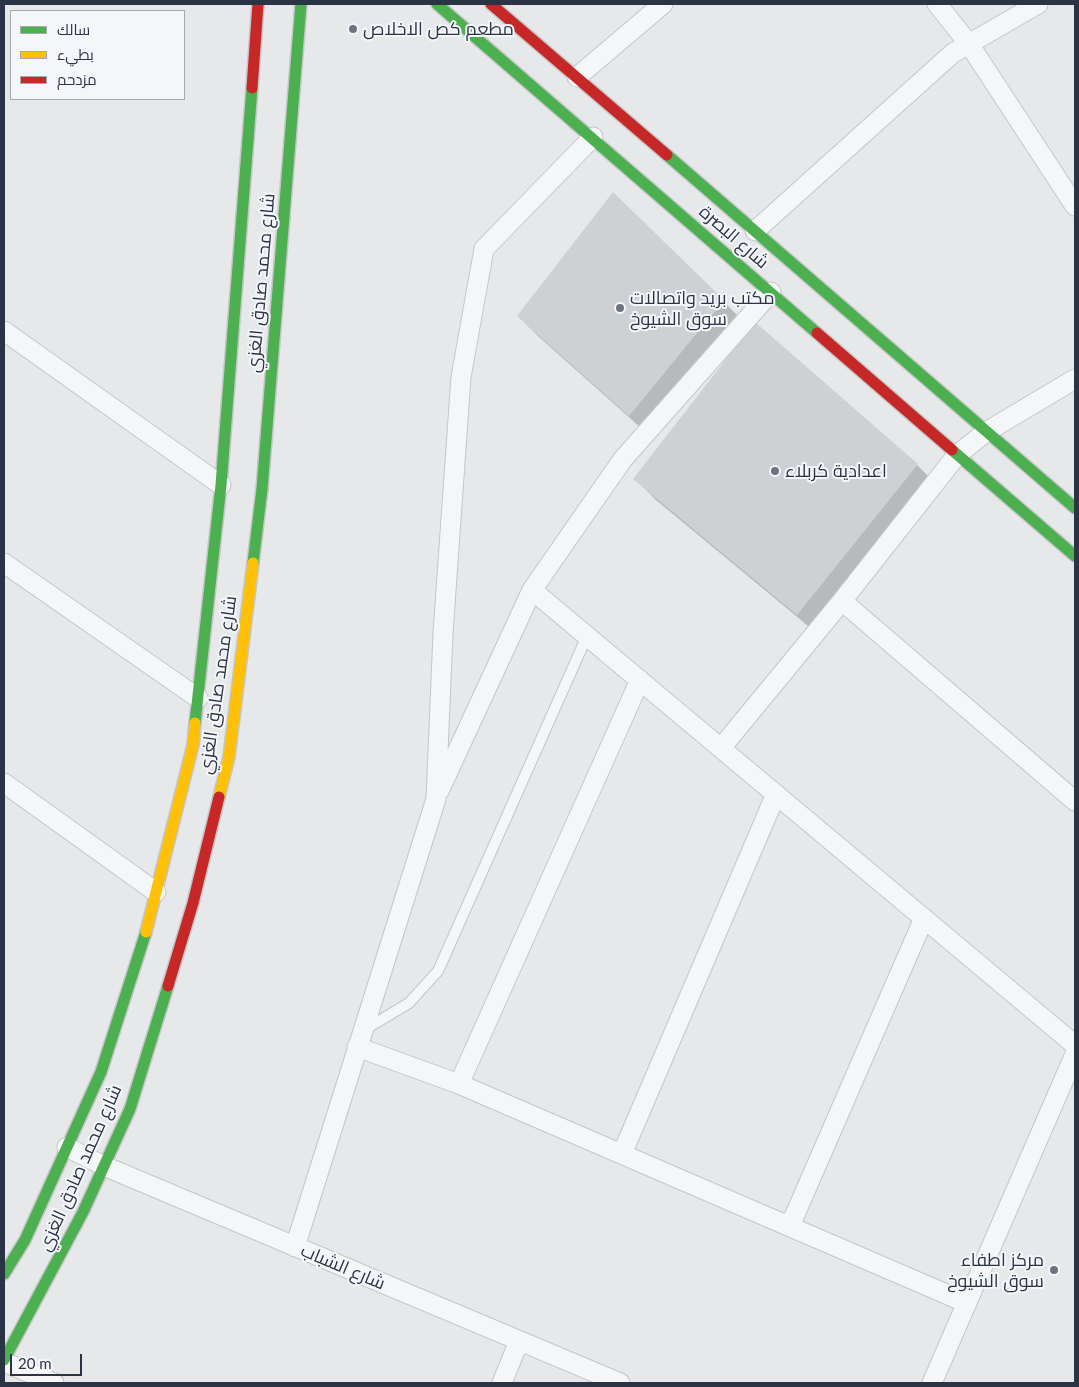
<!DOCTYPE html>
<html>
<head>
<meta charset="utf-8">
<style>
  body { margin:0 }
  #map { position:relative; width:1079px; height:1387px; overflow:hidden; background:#e6e8ea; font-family:Lato,Cairo,sans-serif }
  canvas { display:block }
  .frame { position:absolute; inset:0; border:5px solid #2b3445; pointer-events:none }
  .legend { position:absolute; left:10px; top:10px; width:175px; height:90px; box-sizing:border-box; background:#f4f6f9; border:1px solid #a4a8b1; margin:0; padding:6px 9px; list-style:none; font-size:15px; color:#2b3445 }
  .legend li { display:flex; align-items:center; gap:10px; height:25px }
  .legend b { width:25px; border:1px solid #a4a8b1 }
  .scale { position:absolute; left:10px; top:1354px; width:72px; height:22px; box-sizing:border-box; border:2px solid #2b3445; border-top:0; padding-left:6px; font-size:15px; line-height:18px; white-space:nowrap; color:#2b3445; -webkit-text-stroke:4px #f4f6f9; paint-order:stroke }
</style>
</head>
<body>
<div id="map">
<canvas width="1079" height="1387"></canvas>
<div class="frame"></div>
<ul class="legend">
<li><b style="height:6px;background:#4caf50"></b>سالك</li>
<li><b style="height:6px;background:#ffc107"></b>بطيء</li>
<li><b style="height:6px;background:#c62828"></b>مزدحم</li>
</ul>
<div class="scale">20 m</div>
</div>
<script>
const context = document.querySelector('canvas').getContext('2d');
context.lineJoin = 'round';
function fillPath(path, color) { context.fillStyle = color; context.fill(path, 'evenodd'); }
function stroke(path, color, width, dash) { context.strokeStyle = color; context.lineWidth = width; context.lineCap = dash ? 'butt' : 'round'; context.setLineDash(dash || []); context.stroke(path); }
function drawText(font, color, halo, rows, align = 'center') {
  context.font = font + ' Lato,Cairo,sans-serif'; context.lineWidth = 4; context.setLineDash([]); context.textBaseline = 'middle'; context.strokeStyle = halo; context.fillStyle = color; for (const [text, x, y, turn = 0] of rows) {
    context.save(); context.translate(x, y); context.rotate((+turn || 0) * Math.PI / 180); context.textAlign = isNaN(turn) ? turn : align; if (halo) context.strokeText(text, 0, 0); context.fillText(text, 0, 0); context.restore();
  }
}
fillPath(new Path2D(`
  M723,301L744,322L650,436L539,337L518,316Z
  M917,465L938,486L819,635L656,500L635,479Z`), '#0003');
fillPath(new Path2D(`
  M613,192L724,300L629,416L517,316Z
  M755,322L918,464L797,615L633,479Z`), '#ced0d3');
const lane = new Path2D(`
  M364,1030L409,1003L438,971L587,636`);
const street = new Path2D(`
  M937,4L969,44L1075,206
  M577,77L663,4
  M755,231L953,53L1038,4
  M4,331L221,485
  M4,563L198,698
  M532,590L1075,1045
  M842,601L1075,801
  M721,748L842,601L957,455L986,432L1075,379
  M4,783L156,892
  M439,791L532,590L623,459L771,292
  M357,1047L459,1084L967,1303
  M459,1084L640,680
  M67,1147L104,1166L620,1383
  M622,1154L776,794
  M790,1226L924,918
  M295,1247L436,799L443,633L461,377L484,249L593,137
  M4,1362L54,1383
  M502,1383L519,1341
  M932,1383L1075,1054`);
const fast = new Path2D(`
  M437,4L817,333
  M667,155L1075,508
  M952,450L1075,556
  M253,563L262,489L301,4
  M195,723L221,485L252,88
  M4,1274L25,1240L101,1072L146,932
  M4,1360L83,1212L130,1109L168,986`);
const slow = new Path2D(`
  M219,797L229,757L253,563
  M146,932L193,745L195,723`);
const jam = new Path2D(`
  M491,4L667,155
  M252,88L258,4
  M817,333L952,450
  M168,986L193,903L219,797`);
stroke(lane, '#c4c6c8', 12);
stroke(street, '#c4c6c8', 21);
stroke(fast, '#c4c6c8', 14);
stroke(slow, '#c4c6c8', 14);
stroke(jam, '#c4c6c8', 14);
stroke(lane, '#f5f6f7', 10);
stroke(street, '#f5f6f7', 19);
stroke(fast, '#4caf50', 11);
stroke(slow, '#ffc107', 11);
stroke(jam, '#c62828', 11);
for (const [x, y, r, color] of [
  [353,29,5,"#6c737f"],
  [620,308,5,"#6c737f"],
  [775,471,5,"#6c737f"],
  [1054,1270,5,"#6c737f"]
]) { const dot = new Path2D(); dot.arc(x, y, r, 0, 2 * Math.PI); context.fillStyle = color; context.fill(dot); stroke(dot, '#f4f6f9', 2); }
drawText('18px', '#2b3445', '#f4f6f9', [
  ["مطعم كص الاخلاص",363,29],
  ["مكتب بريد واتصالات",630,298],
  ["سوق الشيوخ",630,319],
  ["اعدادية كربلاء",785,471],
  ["مركز اطفاء",1044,1260,"right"],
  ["سوق الشيوخ",1044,1281,"right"]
], 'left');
drawText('18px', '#2b3445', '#f4f6f9', [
  ["شارع البصرة",734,237,41],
  ["شارع محمد صادق الغزي",261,283,-85],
  ["شارع محمد صادق الغزي",218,685,-82],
  ["شارع محمد صادق الغزي",80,1168,-66],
  ["شارع الشباب",343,1267,23]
]);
</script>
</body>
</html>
